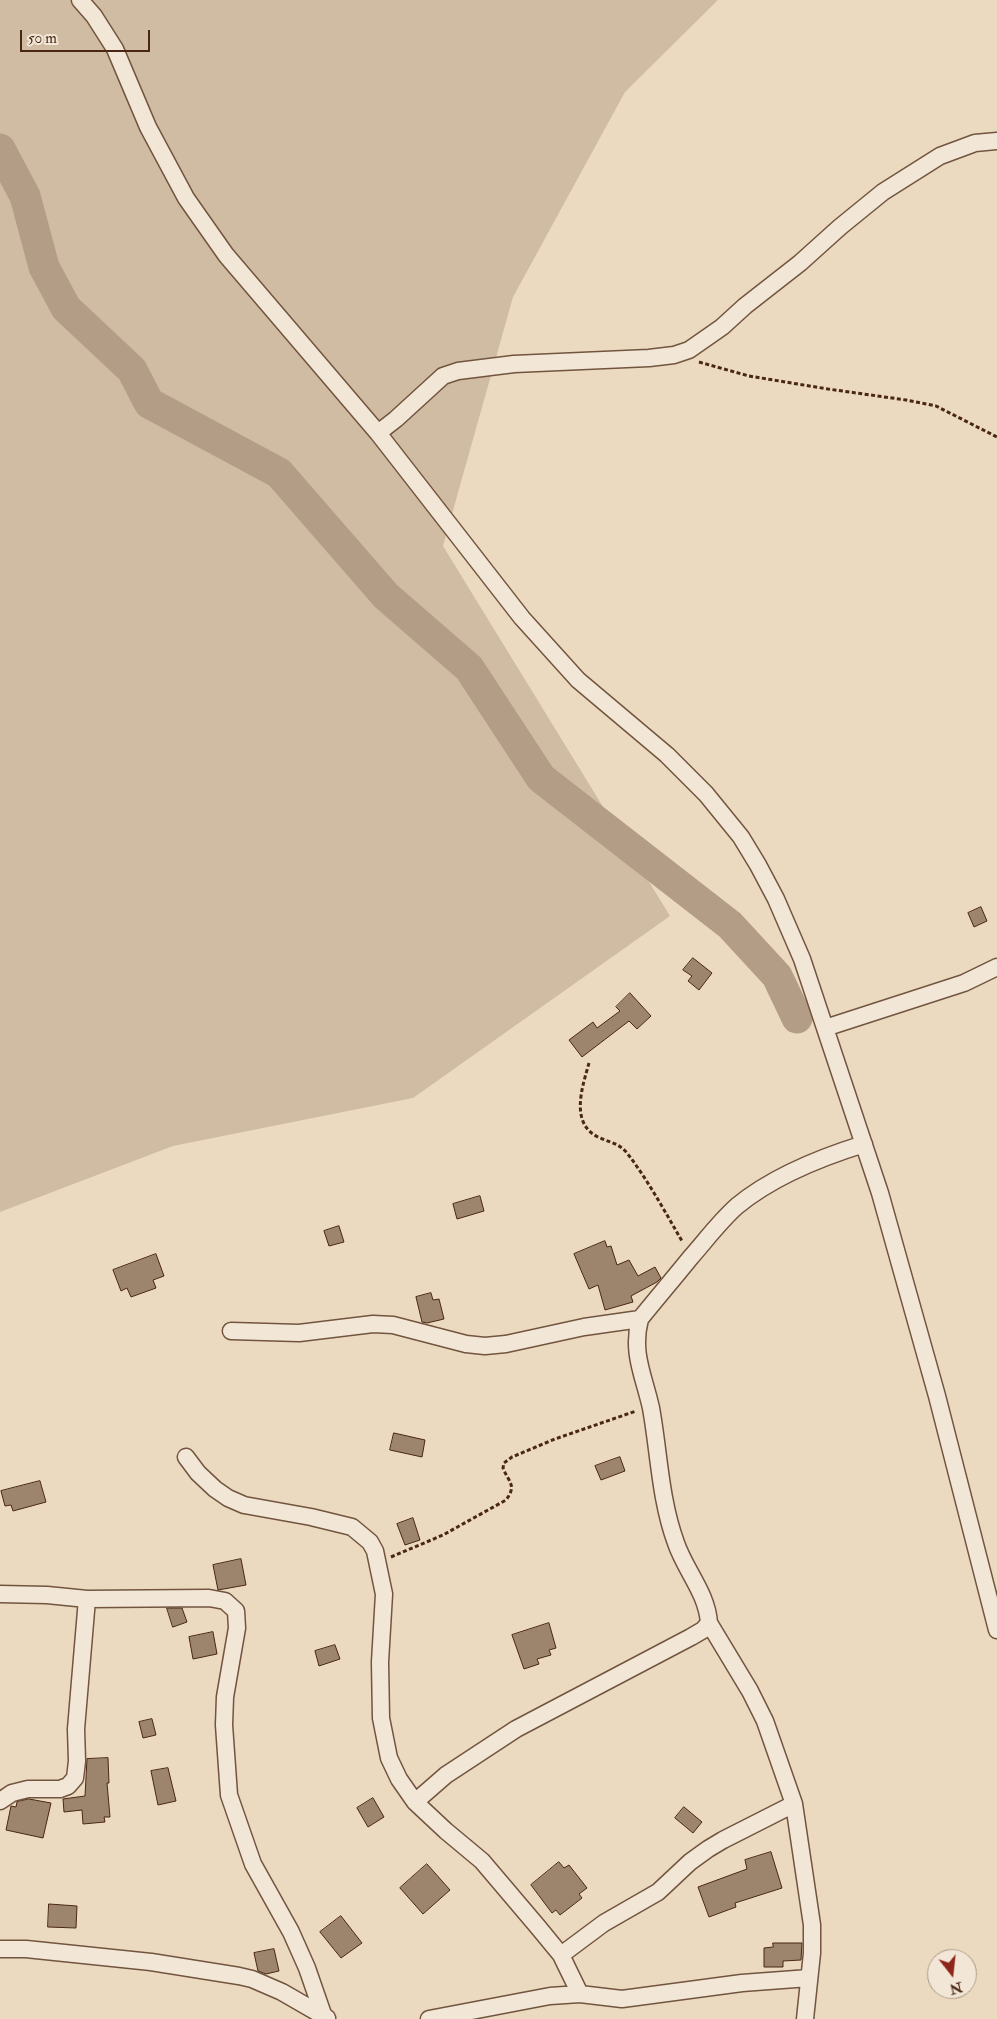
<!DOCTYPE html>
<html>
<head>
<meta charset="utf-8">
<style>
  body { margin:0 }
  #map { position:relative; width:997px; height:2019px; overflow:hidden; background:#ebdac0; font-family:"IM FELL Double Pica",serif }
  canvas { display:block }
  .north { position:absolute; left:927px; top:1949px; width:50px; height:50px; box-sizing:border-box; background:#f2e7d6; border:1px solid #ae9a88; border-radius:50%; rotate:164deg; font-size:14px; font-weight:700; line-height:20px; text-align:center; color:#492714 }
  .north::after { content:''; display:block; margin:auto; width:18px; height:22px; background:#8f2418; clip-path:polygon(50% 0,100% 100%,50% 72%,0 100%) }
  .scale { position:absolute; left:20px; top:30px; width:130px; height:22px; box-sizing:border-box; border:2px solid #492714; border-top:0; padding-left:6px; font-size:15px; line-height:18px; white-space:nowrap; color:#492714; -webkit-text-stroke:4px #f2e7d6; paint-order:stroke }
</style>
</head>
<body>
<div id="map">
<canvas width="997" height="2019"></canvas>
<div class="north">N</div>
<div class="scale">50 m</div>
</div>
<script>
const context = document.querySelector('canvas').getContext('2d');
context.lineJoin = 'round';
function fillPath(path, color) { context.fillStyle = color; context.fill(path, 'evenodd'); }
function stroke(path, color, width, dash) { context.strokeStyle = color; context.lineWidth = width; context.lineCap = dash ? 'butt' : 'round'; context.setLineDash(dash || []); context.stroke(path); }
fillPath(new Path2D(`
  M0,0H718L625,92L513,297L443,546L670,916L413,1098L173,1146L0,1212Z`), '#cfbca3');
stroke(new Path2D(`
  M0,149L25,196L44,267L66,308L132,370L149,403L279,473L386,596L469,668L541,778L730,925L777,976L797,1018`), '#b49d86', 31);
const building = new Path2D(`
  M981,907L987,921L974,927L968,913Z
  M693,958L712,973L699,990L688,981L692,976L683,970Z
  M630,993L651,1016L637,1029L629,1021L582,1057L569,1040L593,1022L597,1028L620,1011L616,1007Z
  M480,1196L484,1211L457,1219L453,1204Z
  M339,1226L344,1242L329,1246L324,1231Z
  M605,1241L607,1247L611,1246L617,1265L629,1260L638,1276L655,1267L661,1278L657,1282L631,1296L633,1302L605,1310L598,1285L589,1289L574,1254Z
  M156,1254L164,1276L153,1280L156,1288L131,1297L127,1288L121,1291L113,1270Z
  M431,1293L433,1300L439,1299L444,1319L427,1323L422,1322L416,1297Z
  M394,1433L425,1440L422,1457L390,1450Z
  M620,1457L625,1471L601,1480L595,1466Z
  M40,1481L46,1502L13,1511L11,1505L5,1506L1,1491Z
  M413,1518L420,1540L405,1545L397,1524Z
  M241,1559L246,1585L218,1590L213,1565Z
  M167,1608H182L187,1622L173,1627Z
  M549,1623L556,1648L549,1650L551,1655L537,1659L539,1664L524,1669L512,1635Z
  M213,1632L217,1654L193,1659L189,1637Z
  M335,1645L340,1659L319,1666L315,1651Z
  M152,1719L156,1735L143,1738L139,1722Z
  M108,1758L109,1783H107L110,1817H104L105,1822L83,1824L82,1810L64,1812L63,1799L85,1796L87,1759Z
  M168,1768L176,1801L158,1805L151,1771Z
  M373,1798L384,1817L368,1827L357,1808Z
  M29,1799L51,1803L43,1838L6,1830L11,1806L16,1807L17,1802Z
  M684,1807L702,1822L693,1833L675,1818Z
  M771,1852L782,1888L735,1903L736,1907L709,1917L698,1887L747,1869L745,1860Z
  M559,1862L564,1868L569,1865L587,1888L579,1894L582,1898L560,1915L556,1910L552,1913L531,1885Z
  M427,1864L450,1890L423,1914L400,1888Z
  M49,1904L77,1906L76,1928L48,1927Z
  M341,1916L362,1943L341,1958L320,1932Z
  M773,1943H802L801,1960L783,1961V1967H764V1948L773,1947Z
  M274,1949L279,1971L266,1974L258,1971L254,1953Z`);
fillPath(building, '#9d846d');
stroke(building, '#492714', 1);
const street = new Path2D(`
  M80,0L94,16L115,49L148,127L186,198L226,255L378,433L522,618L578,680L667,755L706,794L741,837L758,865L776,899L802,959L880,1193L937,1396L997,1630
  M378,433L396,419L443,376L458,371L514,364L649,358L674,355L689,350L722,327L745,306L800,263L840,227L883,192L940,156L975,143L997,141
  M825,1028L964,983L997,967
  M231,1331L299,1333L373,1324L393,1325L466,1344L485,1346L506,1344L584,1327L640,1319
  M186,1457L198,1473L215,1489L228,1498L244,1505L311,1517L352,1527L370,1542L375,1551L384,1594L380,1662L381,1718L389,1758L399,1779L415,1802L446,1831L482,1861L538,1927L561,1955L580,1994
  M0,1594L47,1595L87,1599L209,1598L225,1601L236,1611L237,1628L225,1697L224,1725L229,1795L253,1864L291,1932L307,1968L324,2017
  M709,1623L750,1691L765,1721L794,1804L812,1925V1953L805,2019
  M0,1801L12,1793L28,1789H60L68,1786L75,1778L77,1761L76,1729L87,1599
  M415,1802L446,1775L516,1729L691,1637L703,1630L709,1623C707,1593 685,1570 676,1543C660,1500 659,1452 651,1408C644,1376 631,1353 640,1319C657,1298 674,1278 691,1257C706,1240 720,1221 737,1206C772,1177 822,1157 864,1144
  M0,1949H26L151,1962L239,1976L252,1979L282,1992L327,2018
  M561,1955L604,1923L658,1892L690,1862L708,1849L723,1840L794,1804
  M429,2019L550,1996L580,1994L622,1999L742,1983L809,1978`);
stroke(street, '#72543f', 19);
stroke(new Path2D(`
  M699,362L749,376L828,389L906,400L936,406L997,437
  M589,1063C583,1085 569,1123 598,1137C608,1142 619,1143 627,1153C648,1180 665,1212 682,1241
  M391,1557L443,1535L506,1500C517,1485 509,1483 503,1468L504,1463L512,1457L555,1439L636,1411`), '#492714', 3, [4, 2.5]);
stroke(street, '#f2e7d6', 16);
</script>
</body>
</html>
